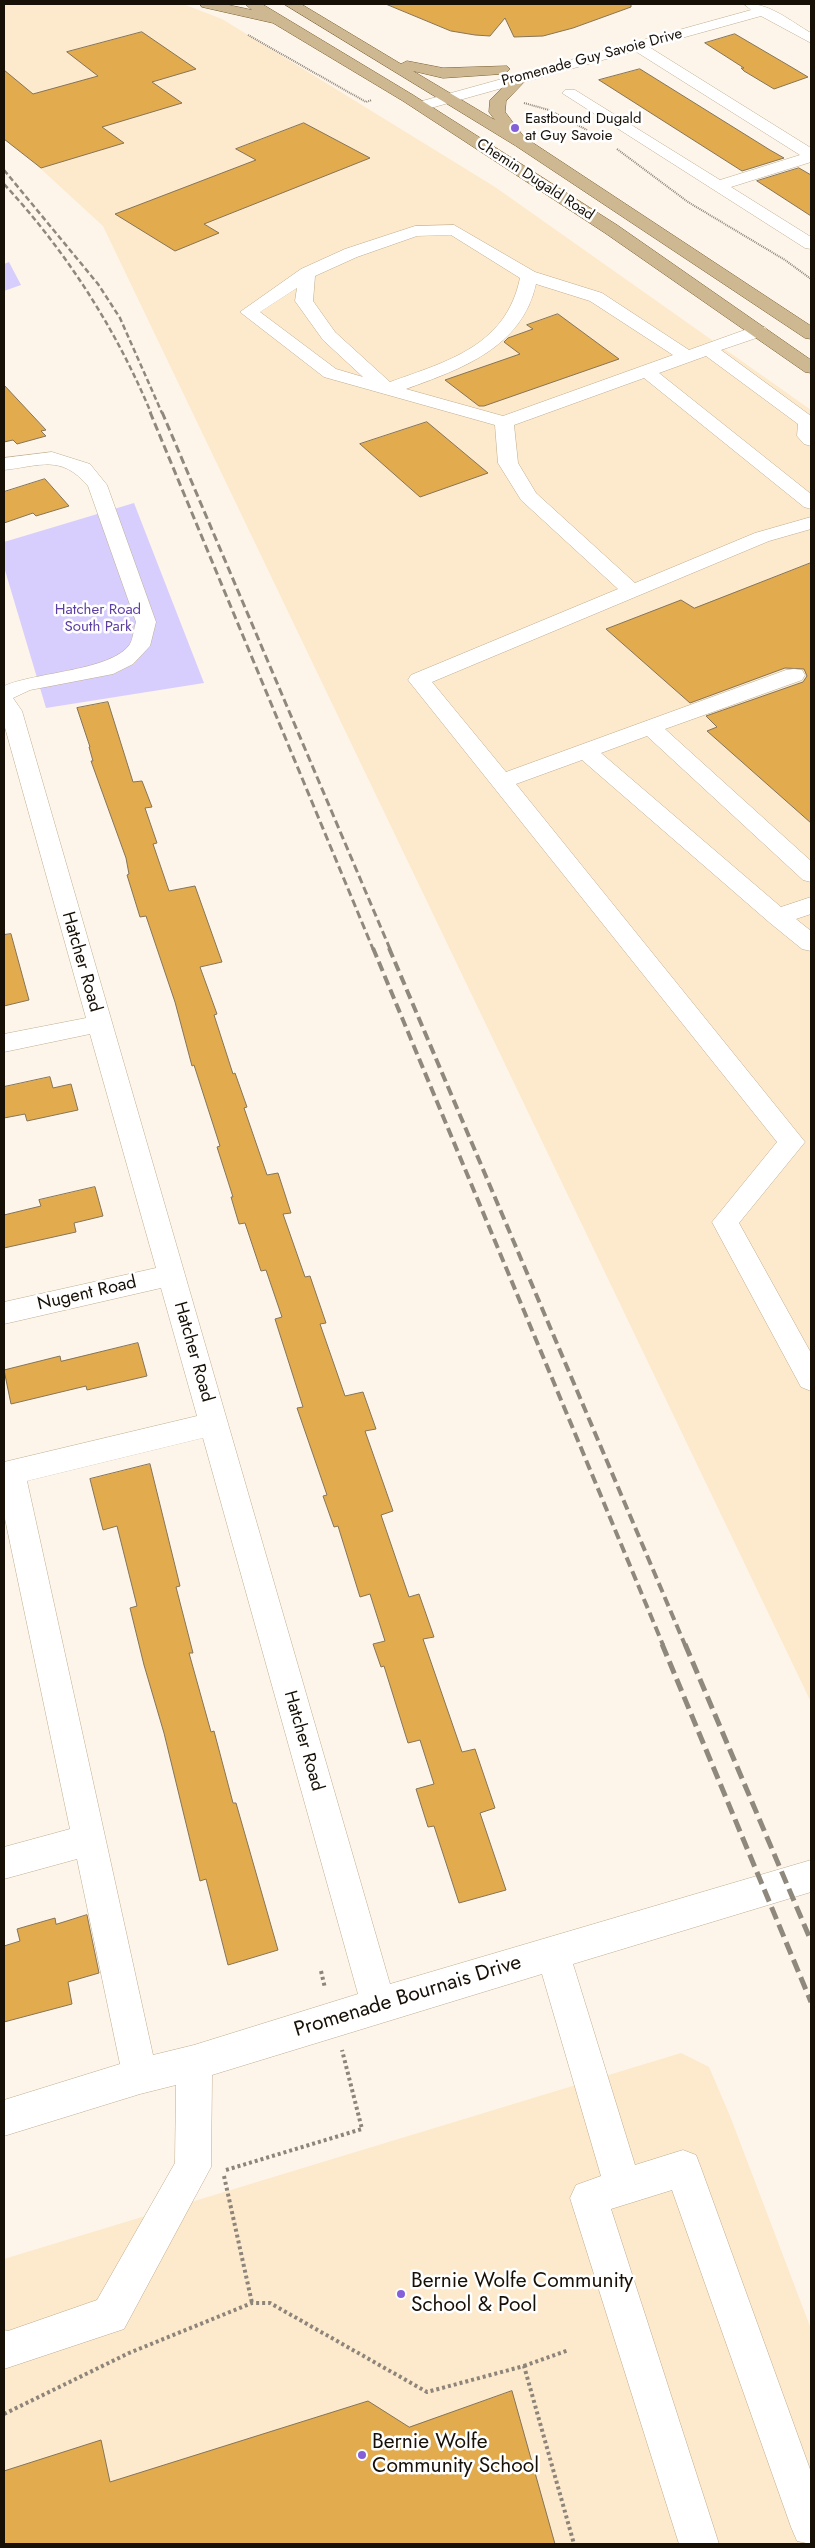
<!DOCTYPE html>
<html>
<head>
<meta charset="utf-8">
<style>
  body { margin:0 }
  #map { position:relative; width:815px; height:2548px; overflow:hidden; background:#fdf5e9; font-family:Jost,sans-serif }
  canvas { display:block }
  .frame { position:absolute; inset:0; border:5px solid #171006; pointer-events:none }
</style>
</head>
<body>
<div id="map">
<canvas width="815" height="2548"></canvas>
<div class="frame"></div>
</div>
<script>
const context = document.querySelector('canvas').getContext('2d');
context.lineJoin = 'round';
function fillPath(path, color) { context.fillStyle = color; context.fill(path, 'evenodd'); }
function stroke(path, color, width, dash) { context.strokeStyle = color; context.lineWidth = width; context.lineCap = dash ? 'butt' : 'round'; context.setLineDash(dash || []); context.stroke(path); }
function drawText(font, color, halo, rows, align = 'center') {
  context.font = font + ' Jost,sans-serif'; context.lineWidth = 5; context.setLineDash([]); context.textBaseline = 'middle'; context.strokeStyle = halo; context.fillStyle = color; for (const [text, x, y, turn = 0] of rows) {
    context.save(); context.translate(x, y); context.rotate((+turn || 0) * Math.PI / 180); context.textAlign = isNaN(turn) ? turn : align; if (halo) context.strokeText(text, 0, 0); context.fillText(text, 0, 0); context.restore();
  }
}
fillPath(new Path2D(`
  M4,4H183L222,19L495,187L811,410V1702L103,226L4,135Z
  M681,2053L709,2067L730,2116L811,2329V2544H4V2259Z`), '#fde9cb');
fillPath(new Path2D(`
  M9,262L21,285L4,291V264Z
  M134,503L204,683L46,708L4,567V542Z`), '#d7cefe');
const building = new Path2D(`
  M386,4H631V7L573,28L543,36L514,37L505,18L490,36L475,35L451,31Z
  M142,32L196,69L152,82L182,103L102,127L124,143L41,168L4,139V70L33,94L98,76L67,52Z
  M735,34L793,68L808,77L774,89L744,71L741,68H744L705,43Z
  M640,69L770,150L784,158L742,171L599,80Z
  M304,123L370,158L204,224L219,233L175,251L115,214L256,160L236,149Z
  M799,168L811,175V216L757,181Z
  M558,314L619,359L484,406H479L445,380L520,354L504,342L508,338L533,329L527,325Z
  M4,385L46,430L41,431L46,436L17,444L13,440L4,442Z
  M427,422L488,473L420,497L360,444Z
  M45,479L69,506L36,516L33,513L4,523V492Z
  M811,563V823L707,731L717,727L706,716L803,682L807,676L804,669L785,668L690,703L606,629L681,600L694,608Z
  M108,702L133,782L142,781L152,807L145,808L157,843L153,844L169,891L195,886L222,962L200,967L217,1014L214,1015L233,1074L235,1073L247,1107L244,1108L267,1175L278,1173L291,1213L283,1214L305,1277L310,1276L326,1323L320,1324L345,1396L363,1392L376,1429L365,1431L393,1511L381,1515L409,1597L419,1594L434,1637L423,1639L462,1752L475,1749L495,1808L480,1813L506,1890L459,1903L434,1826L428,1827L416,1789L434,1784L420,1740L408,1743L384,1666L381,1667L373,1644L385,1641L370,1594L360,1597L338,1526L334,1527L323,1496L327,1495L297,1408L303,1407L275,1319L282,1317L266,1270L261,1271L245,1223L239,1224L231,1197H233L217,1147L220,1146L194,1065L192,1066L175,1002L146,916L140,917L127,875L129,874L126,858L91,761H93L89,747H90L77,708Z
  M11,934L29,1000L4,1006V935Z
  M50,1077L53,1088L71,1084L78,1110L27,1121L25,1114L4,1118V1087Z
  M95,1187L103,1216L74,1223L76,1232L4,1248V1215L41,1206L39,1200Z
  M138,1343L147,1376L87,1390L86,1386L11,1404L4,1370L60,1356L61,1361Z
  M150,1464L180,1586L176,1587L193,1653H189L211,1732L214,1731L233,1803H236L278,1950L228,1965L206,1879L200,1881L164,1733L144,1665L130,1608L137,1606L117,1526L103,1530L90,1479Z
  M87,1915L99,1973L68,1982L72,2004L4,2022V1946L20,1941L17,1929L55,1918L56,1924Z
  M512,2391L555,2544H4V2471L101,2440L110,2482L368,2401L409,2427Z`);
fillPath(building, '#e2ac4e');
stroke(building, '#867458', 1);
const minor = new Path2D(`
  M744,4C769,2 790,21 811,33V43L761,16L649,47L811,148V162L731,187L811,237V249L805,248L562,93L565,90H575L720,180L800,155L635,51L420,111L412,106L415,103L751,10Z
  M454,225L535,272L602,293L689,350L753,327H765L768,331L765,335L721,350L811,416V446L804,444L797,436L798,424L706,356L659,373L811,494V509L804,507L644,378L514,425L518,463L536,493L635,583L755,533L811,517V529L769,541L432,682L506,772L786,670L794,669L802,670L805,675L802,680L665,729L811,861V882L803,880L647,736L601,753L781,907L811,897V914L796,919L811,931V951L802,949L770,923L582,760L516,784L805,1142L739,1223L811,1353V1391L801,1387L712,1222L777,1142L408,680L411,675L618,589L521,500L498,463L495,425L324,377L240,312L301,269L345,249L415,226ZM451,235L520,278C506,346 448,361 390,382L335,332L313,301L315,276L357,257L417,236ZM536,284L590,301L673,355L503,416L406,389C461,369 522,348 536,284ZM297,288L295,301L323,340L363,377L336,369L260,312Z
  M52,452L90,464L107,485L156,622L150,646L133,664L113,674L30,690L13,698L22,711L390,1984L811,1860V1892L573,1964L635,2165L683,2150L696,2155L701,2168L811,2472V2544L797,2541L791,2527L672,2190L611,2209L719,2544H679L570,2198L576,2185L601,2176L542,1974L212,2075L211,2167L124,2329L4,2369V2330L8,2331L97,2300L175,2163L176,2085L140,2094L4,2136V2100L120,2064L77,1859L4,1879V1847L70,1829L4,1514V1462L197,1416L161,1288L4,1324V1302L156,1268L90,1034L4,1052V1034L86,1018L4,724V686C35,672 112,671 130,644C133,639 134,628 136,622L88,486C61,454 40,466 4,470V458ZM203,1438L358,1994L194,2045L153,2055L27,1481Z`);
const major = new Path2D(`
  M200,4H224L252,10L245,4H262L413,95L617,225L811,360V373L805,372L605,233L403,101L273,23L202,7Z
  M284,4H301L401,64L407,61L443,68L507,66L510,69L507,72L502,74L443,78L413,71L495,120L489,112L490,100L515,75H525L528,78L525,81L506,101L505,112L524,137L811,326V339L805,338L516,146Z`);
stroke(minor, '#c0ad90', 1);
stroke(major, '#795e31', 1);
stroke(new Path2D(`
  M248,35L366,102L372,100
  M524,103L549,110L587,130
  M617,149L688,202L785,260L811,279`), '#8d857a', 2, [1, 1]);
stroke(new Path2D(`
  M321,1971L325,1988
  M226,2170L362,2129L342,2050
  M224,2176L252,2303
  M524,2366L569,2350
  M4,2414L129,2353L252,2303H270L427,2392L524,2366L574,2544`), '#8d857a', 4, [3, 3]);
fillPath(minor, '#fff');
fillPath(major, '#ceb891');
stroke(new Path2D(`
  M4,170L98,284L120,318L162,413
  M4,184C66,251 116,329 151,413`), '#8f887d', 2.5, [5.5, 3]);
stroke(new Path2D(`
  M150,412L373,949
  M162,412L390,949`), '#8f887d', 3, [8, 4]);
stroke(new Path2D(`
  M373,948L663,1645
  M389,948L685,1645`), '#8f887d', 4, [10, 5]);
stroke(new Path2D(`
  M662,1644L811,2002
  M685,1644L811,1941`), '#8f887d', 5, [13, 6]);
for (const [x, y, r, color] of [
  [515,128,5,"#835fd9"],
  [401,2294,5,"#835fd9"],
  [362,2455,5,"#835fd9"]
]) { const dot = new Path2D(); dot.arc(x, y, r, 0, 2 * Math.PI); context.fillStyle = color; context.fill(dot); stroke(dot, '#fff', 2); }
drawText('15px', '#171006', '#fff', [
  ["Promenade Guy Savoie Drive",592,58,-15],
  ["Chemin Dugald Road",535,180,33]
]);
drawText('15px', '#171006', '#fff', [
  ["Eastbound Dugald",525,119],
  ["at Guy Savoie",525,136]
], 'left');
drawText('15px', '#5d3ea4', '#fff', [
  ["Hatcher Road",98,610],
  ["South Park",98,627]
]);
drawText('18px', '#171006', '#fff', [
  ["Hatcher Road",81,962,74],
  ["Nugent Road",87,1294,-13],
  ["Hatcher Road",193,1352,74],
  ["Hatcher Road",303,1741,74]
]);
drawText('21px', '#171006', '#fff', [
  ["Promenade Bournais Drive",408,1997,-17]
]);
drawText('21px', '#171006', '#fff', [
  ["Bernie Wolfe Community",411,2282],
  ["School & Pool",411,2306],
  ["Bernie Wolfe",372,2443],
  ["Community School",372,2467]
], 'left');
</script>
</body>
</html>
